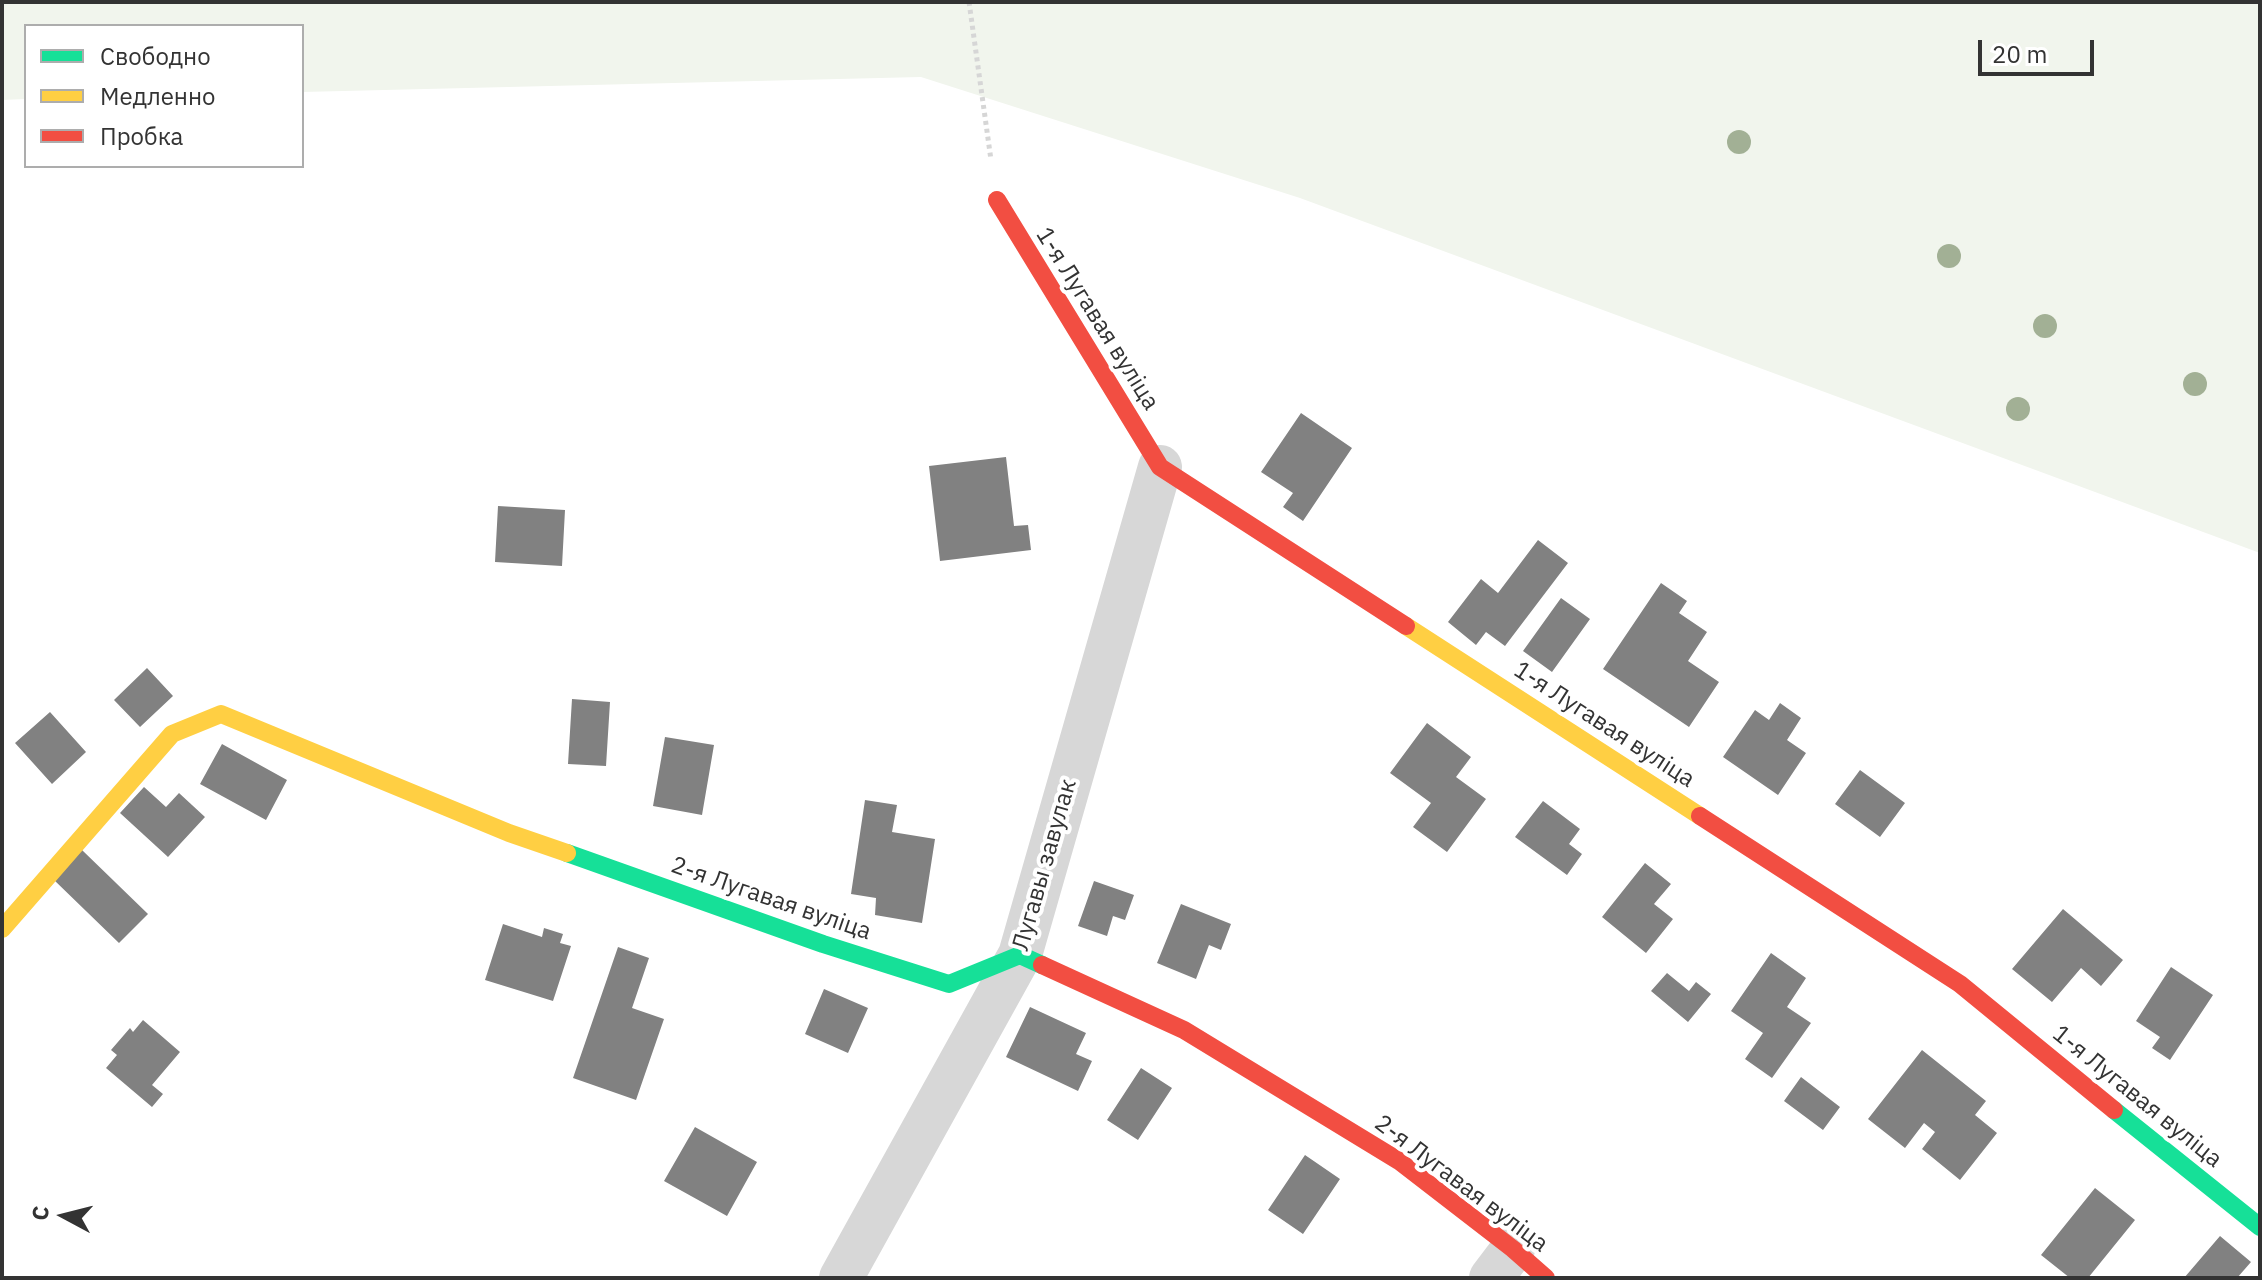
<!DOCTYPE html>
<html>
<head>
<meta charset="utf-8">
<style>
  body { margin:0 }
  #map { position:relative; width:2262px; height:1280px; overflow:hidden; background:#fff; font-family:"IBM Plex Sans",sans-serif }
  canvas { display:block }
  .frame { position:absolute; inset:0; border:4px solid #333; pointer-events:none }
  .legend { position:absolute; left:24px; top:24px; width:280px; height:144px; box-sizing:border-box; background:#fff; border:2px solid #adadad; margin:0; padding:10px 14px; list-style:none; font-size:24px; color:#333 }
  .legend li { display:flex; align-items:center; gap:16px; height:40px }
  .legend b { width:40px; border:2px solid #adadad }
  .north { position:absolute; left:24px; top:1176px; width:80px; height:80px; -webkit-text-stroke:6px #fff; paint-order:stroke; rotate:277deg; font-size:22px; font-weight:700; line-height:32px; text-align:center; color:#333 }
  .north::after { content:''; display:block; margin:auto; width:28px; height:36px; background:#333; clip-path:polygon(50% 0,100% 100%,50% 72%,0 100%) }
  .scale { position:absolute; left:1978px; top:40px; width:116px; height:36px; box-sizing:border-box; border:4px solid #333; border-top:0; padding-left:10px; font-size:24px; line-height:28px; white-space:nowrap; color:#333; -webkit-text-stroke:6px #fff; paint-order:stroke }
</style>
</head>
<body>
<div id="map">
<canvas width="2262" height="1280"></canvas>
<div class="frame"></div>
<ul class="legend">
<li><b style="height:10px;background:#16e098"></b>Свободно</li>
<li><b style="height:10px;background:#ffcf43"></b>Медленно</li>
<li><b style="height:10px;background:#f24e42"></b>Пробка</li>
</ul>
<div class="north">С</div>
<div class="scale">20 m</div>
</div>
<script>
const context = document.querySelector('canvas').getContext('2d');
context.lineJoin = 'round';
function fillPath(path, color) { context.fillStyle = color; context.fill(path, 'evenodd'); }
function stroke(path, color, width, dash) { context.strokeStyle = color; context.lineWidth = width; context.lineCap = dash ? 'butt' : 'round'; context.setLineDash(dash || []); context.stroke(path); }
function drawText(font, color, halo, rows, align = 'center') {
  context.font = font + ' "IBM Plex Sans",sans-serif'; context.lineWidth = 8; context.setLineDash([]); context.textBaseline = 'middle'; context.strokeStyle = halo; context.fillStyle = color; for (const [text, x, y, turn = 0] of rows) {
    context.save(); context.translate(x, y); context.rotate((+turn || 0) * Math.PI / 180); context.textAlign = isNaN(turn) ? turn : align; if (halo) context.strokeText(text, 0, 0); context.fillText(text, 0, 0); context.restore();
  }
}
fillPath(new Path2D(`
  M2,2H2260V553L1300,198L921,77L302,92V26H26V99L2,100Z`), '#f1f5ed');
fillPath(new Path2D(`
  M1301,413L1352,448L1303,521L1283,507L1293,493L1261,472Z
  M1006,457L1014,526L1028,525L1031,550L940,561L929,466Z
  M498,506L565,510L562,566L495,562Z
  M1538,540L1568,563L1505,646L1486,632L1476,645L1448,622L1481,579L1498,593Z
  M1661,583L1687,601L1679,613L1707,632L1688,661L1719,682L1689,727L1603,669Z
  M1561,598L1590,619L1552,672L1523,651Z
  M147,668L173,696L140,727L114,700Z
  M572,699L610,702L606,766L568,764Z
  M1780,703L1801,718L1787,740L1806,753L1778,795L1723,757L1755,710L1769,720Z
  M50,712L86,752L52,784L15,743Z
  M1427,723L1471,757L1456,777L1486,799L1447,852L1413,827L1431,803L1390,773Z
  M665,737L714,745L702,815L653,806Z
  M222,744L287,780L266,820L200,784Z
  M1860,770L1905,803L1880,837L1835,804Z
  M144,787L166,807L179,793L205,817L168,857L120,813Z
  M865,800L897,805L892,832L935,839L922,923L875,915L876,898L851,894Z
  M1543,801L1580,829L1569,844L1582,854L1567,875L1515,837Z
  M82,850L148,914L119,943L54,880Z
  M1645,863L1671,884L1654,904L1673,919L1646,953L1602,917Z
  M1094,881L1134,895L1125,920L1113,916L1107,936L1078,926Z
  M1181,904L1231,924L1221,950L1209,945L1196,979L1157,963Z
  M2063,909L2123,960L2101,986L2081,968L2052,1002L2012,969Z
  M503,924L542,937L544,928L563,934L560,943L571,946L553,1001L485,980Z
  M618,947L649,958L632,1008L664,1019L636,1100L573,1078Z
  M1771,953L1806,978L1787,1007L1811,1023L1772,1078L1745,1059L1763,1033L1731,1011Z
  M2171,967L2213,995L2170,1060L2152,1048L2160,1037L2136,1021Z
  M1667,973L1689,991L1696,982L1711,994L1688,1022L1651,991Z
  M824,989L868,1008L848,1053L805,1034Z
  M1030,1007L1086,1033L1076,1054L1092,1061L1078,1091L1006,1057Z
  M143,1020L180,1052L152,1085L163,1094L152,1107L106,1068L117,1055L111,1050L130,1028L133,1032Z
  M1922,1050L1986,1101L1975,1115L1997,1133L1960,1180L1922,1149L1935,1132L1924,1123L1905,1148L1868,1119Z
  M1141,1068L1172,1088L1138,1140L1107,1120Z
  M1801,1077L1840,1107L1823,1130L1784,1101Z
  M695,1127L757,1162L727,1216L664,1181Z
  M1305,1155L1340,1179L1303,1234L1268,1210Z
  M2095,1188L2135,1220L2088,1278H2070L2041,1255Z
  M2220,1236L2251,1262L2237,1278H2184Z`), '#818181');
stroke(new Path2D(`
  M969,2L991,160`), '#d6d6d6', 5, [4, 4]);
stroke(new Path2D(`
  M841,1278L1020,955L1160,467
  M1491,1278L1513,1249`), '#d7d7d7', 44);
stroke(new Path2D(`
  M567,853L823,944L949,984L1020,955L1042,965
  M2114,1110L2260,1227`), '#16e098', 18);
stroke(new Path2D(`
  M1406,626L1700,816
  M2,929L172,734L221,714L509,833L567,853`), '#ffcf43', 18);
stroke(new Path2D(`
  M997,200L1160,467L1406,626
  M1700,816L1960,984L2114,1110
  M1042,965L1184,1030L1399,1161L1513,1249L1546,1278`), '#f24e42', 18);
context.fillStyle = '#a2b095';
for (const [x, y] of [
  [1739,142],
  [1949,256],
  [2045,326],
  [2195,384],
  [2018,409]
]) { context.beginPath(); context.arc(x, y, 12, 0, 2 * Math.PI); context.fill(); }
drawText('24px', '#333', '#fff', [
  ["1-я Лугавая вуліца",1097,319,58],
  ["1-я Лугавая вуліца",1604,725,33],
  ["Лугавы завулак",1045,865,-74],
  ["2-я Лугавая вуліца",771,899,19],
  ["1-я Лугавая вуліца",2137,1097,39],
  ["2-я Лугавая вуліца",1461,1184,37]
]);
</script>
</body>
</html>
